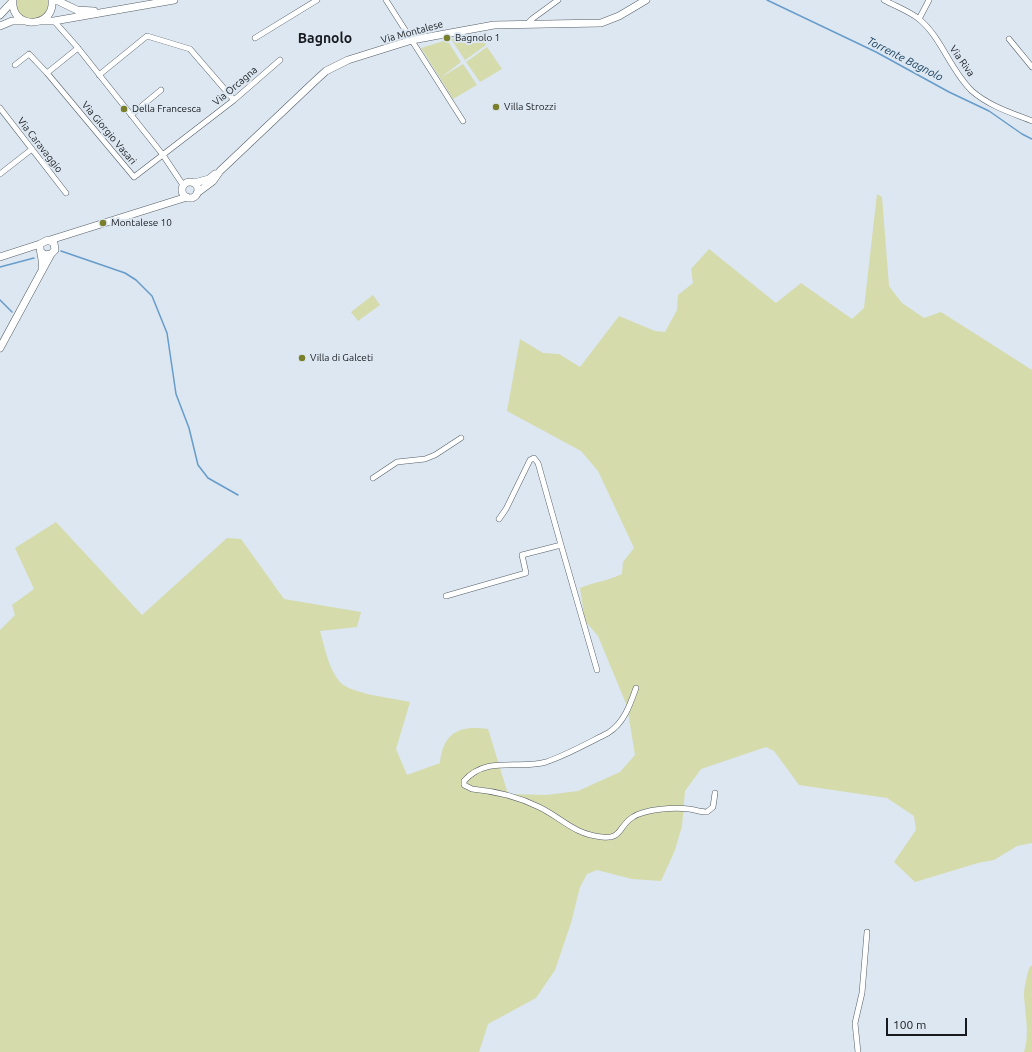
<!DOCTYPE html>
<html>
<head>
<meta charset="utf-8">
<style>
  body { margin:0 }
  #map { position:relative; width:1032px; height:1052px; overflow:hidden; background:#dce7f1; font-family:Ubuntu,sans-serif }
  canvas { display:block }
  .scale { position:absolute; left:886px; top:1018px; width:81px; height:18px; box-sizing:border-box; border:2px solid #171a1e; border-top:0; padding-left:5px; font-size:12px; line-height:14px; white-space:nowrap; color:#171a1e; -webkit-text-stroke:3px #dce7f1; paint-order:stroke }
</style>
</head>
<body>
<div id="map">
<canvas width="1032" height="1052"></canvas>
<div class="scale">100 m</div>
</div>
<script>
const context = document.querySelector('canvas').getContext('2d');
context.lineJoin = 'round';
function fillPath(path, color) { context.fillStyle = color; context.fill(path, 'evenodd'); }
function stroke(path, color, width, dash) { context.strokeStyle = color; context.lineWidth = width; context.lineCap = dash ? 'butt' : 'round'; context.setLineDash(dash || []); context.stroke(path); }
function drawText(font, color, halo, rows, align = 'center') {
  context.font = font + ' Ubuntu,sans-serif'; context.lineWidth = 4; context.setLineDash([]); context.textBaseline = 'middle'; context.strokeStyle = halo; context.fillStyle = color; for (const [text, x, y, turn = 0] of rows) {
    context.save(); context.translate(x, y); context.rotate((+turn || 0) * Math.PI / 180); context.textAlign = isNaN(turn) ? turn : align; if (halo) context.strokeText(text, 0, 0); context.fillText(text, 0, 0); context.restore();
  }
}
fillPath(new Path2D(`
  M15,0H50V7L44,16L29,21L17,12Z
  M477,34L486,45L465,60L451,39Z
  M447,40L461,62L440,78L421,48Z
  M487,47L502,69L480,82L466,62Z
  M463,64L477,85L453,99L440,78Z
  M877,194L882,197L889,286L902,303L924,318L941,312L1032,370V843L1017,846L994,860L978,863L915,882L894,862L916,830L914,816L887,798L799,785L774,751L766,747L701,769L685,791L682,826L675,850L661,881L632,879L597,870L587,874L580,887L571,923L555,970L536,998L488,1024L479,1052H0V630L15,615L12,605L34,589L15,548L56,522L142,615L227,538L241,539L284,599L361,612L357,627L320,631C325,648 328,667 339,681C349,694 393,698 410,702L396,749L407,775L440,763C443,732 460,725 488,729L508,794L546,795L578,791L620,772L635,755L627,706L598,636L585,621L580,588C594,582 608,581 622,574L623,562L634,548L598,471L581,451L507,411L520,339L543,353L559,354L580,367L619,316L655,331L665,332L677,310L678,295L693,283L691,269L709,249L776,303L801,283L852,319L864,308Z
  M373,295L380,305L358,321L351,312Z
  M1032,965V1052H1024C1030,1034 1025,1014 1024,996C1024,987 1027,976 1029,968Z`), '#d5dbab');
stroke(new Path2D(`
  M767,0L876,52L949,92L989,111L1022,134L1032,139
  M61,251L125,273L136,280L152,296L167,333L176,394L189,428L198,465L208,478L238,495
  M0,267L34,258
  M0,300L12,312`), '#669bca', 1.5);
const street = new Path2D(`
  M386,0L463,121
  M884,0C895,6 909,11 919,19C942,38 950,70 972,91C989,106 1012,113 1032,121
  M919,19L929,0
  M54,21L78,48L163,155L183,185
  M527,24L532,19L558,0
  M255,38L317,0
  M1009,39L1032,67
  M78,48L47,73L134,177L234,100L280,60
  M15,65L29,54L47,73
  M99,75L147,36L190,49L234,100
  M0,108L66,193
  M131,115L161,90
  M0,174L32,149
  M373,478L397,462L425,459L435,455L461,438
  M561,545L597,670
  M446,596L526,573L522,555L561,545L538,463L534,458L530,460L506,509L499,519
  M636,688C630,705 624,723 608,733C588,743 567,755 546,762C519,770 487,755 464,781V785L472,789C493,791 519,797 539,807C562,818 573,834 602,837C622,840 619,825 633,817C645,809 675,807 689,809C696,810 701,812 707,812L713,807L715,793
  M858,1052L855,1023L862,993L867,932`);
const secondary = new Path2D(`
  M13,0C10,30 55,29 52,0
  M56,0L77,10L94,11
  M0,15L12,2
  M41,21H54L174,0
  M0,26L12,21H23
  M182 190a8 8 0 1 1 16 0a8 8 0 1 1-16 0Z
  M194,183L209,179L215,174
  M197,193L213,181L220,171L315,81L326,71L348,60L412,40L494,25L601,23L619,16L646,0
  M50,240L187,197
  M41,252L45,255L51,254L55,250L54,243L48,240L40,244C39,252 44,260 42,268
  M0,257L40,244
  M0,348L51,254`);
stroke(street, '#555e66', 6);
stroke(secondary, '#555e66', 8);
stroke(street, '#fff', 5);
stroke(secondary, '#fff', 7);
for (const [x, y, r, color] of [
  [447,38,4,"#797f2a"],
  [496,107,4,"#797f2a"],
  [124,109,4,"#797f2a"],
  [103,223,4,"#797f2a"],
  [302,358,4,"#797f2a"]
]) { const dot = new Path2D(); dot.arc(x, y, r, 0, 2 * Math.PI); context.fillStyle = color; context.fill(dot); stroke(dot, '#dce7f1', 1.5); }
drawText('10px', '#171a1e', '#dce7f1', [
  ["Via Montalese",412,32,-15],
  ["Via Riva",962,61,55],
  ["Via Orcagna",235,86,-40],
  ["Via Giorgio Vasari",109,133,50],
  ["Via Caravaggio",40,145,52]
]);
drawText('10px', '#171a1e', '#dce7f1', [
  ["Bagnolo 1",455,38],
  ["Villa Strozzi",504,107],
  ["Della Francesca",132,109],
  ["Montalese 10",111,223],
  ["Villa di Galceti",310,358]
], 'left');
drawText('italic 11px', '#0f3958', '#dce7f1', [
  ["Torrente Bagnolo",905,59,27]
]);
drawText('bold 14px', '#171a1e', '#dce7f1', [
  ["Bagnolo",325,38]
]);
</script>
</body>
</html>
